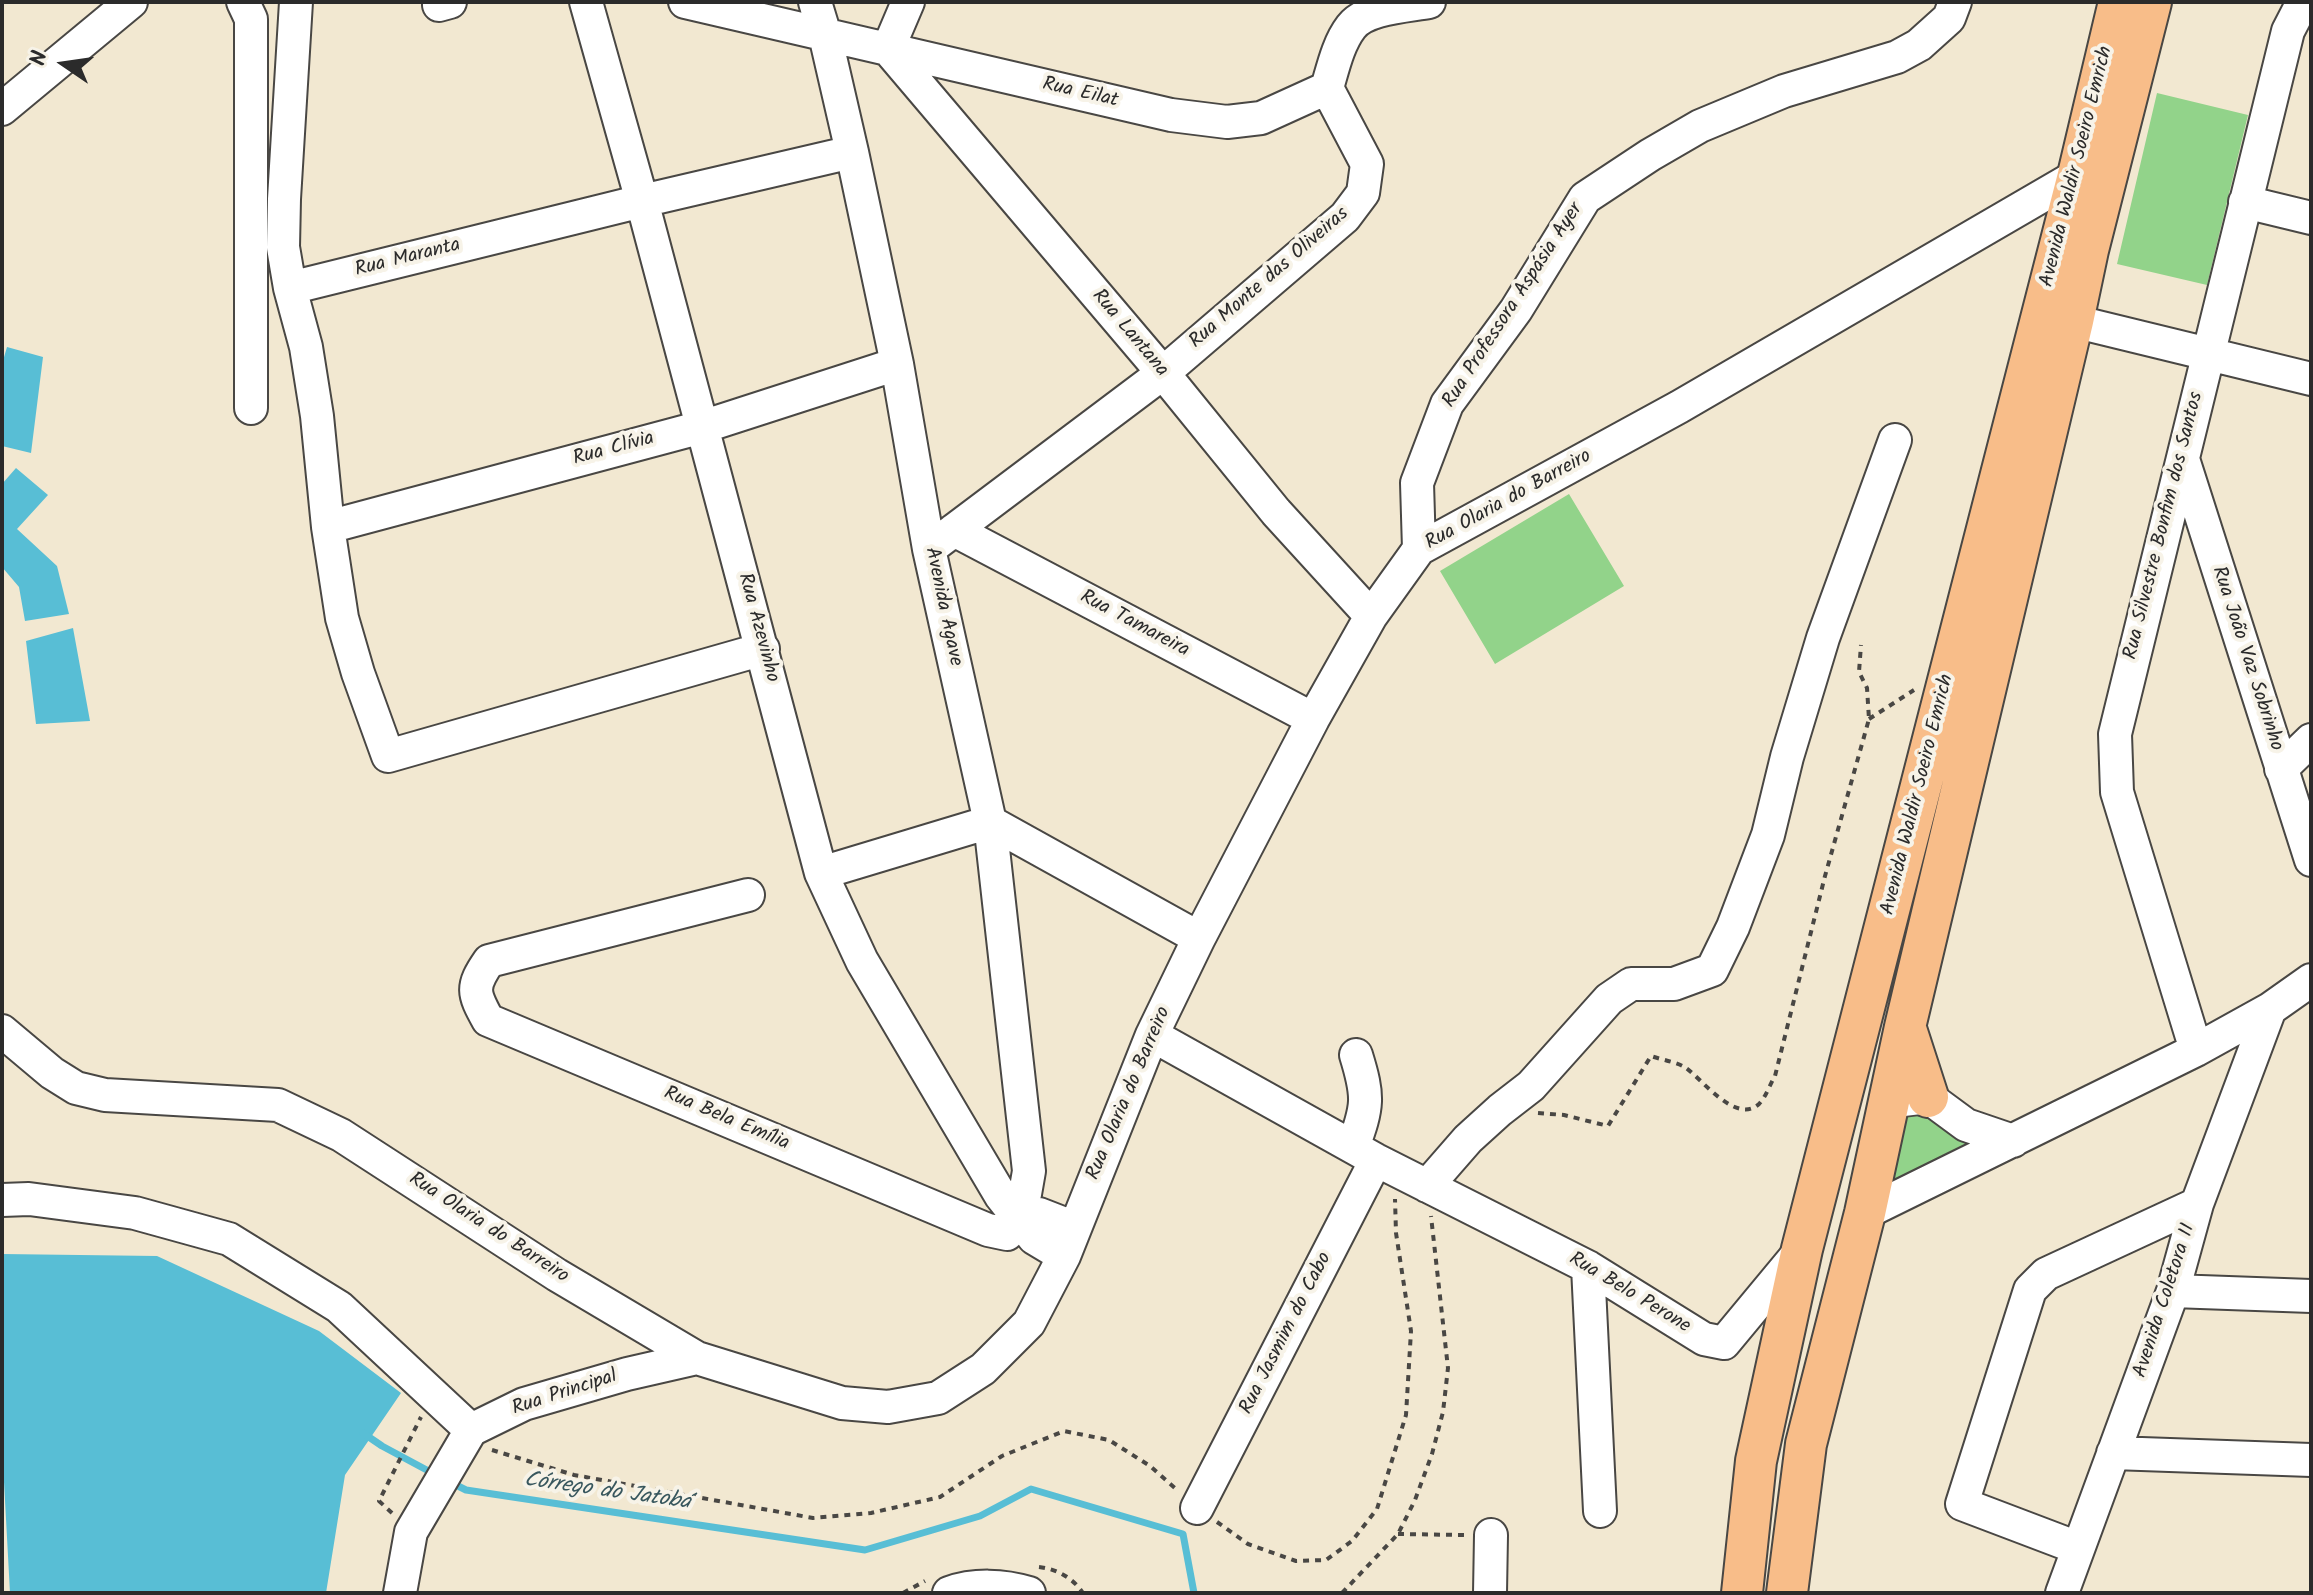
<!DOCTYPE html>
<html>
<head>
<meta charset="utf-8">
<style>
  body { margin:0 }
  #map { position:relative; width:2313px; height:1595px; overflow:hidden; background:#f2e8d1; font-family:Kalam,sans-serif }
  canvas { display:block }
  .frame { position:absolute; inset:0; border:4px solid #2b2b2b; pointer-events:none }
  .north { position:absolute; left:24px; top:24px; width:80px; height:80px; -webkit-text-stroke:6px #f7f3e8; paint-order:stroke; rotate:283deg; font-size:22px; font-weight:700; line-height:32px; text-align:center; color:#2b2b2b }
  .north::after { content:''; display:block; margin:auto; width:28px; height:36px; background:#2b2b2b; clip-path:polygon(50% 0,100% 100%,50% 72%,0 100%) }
</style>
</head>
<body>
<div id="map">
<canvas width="2313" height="1595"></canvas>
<div class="frame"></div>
<div class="north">N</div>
</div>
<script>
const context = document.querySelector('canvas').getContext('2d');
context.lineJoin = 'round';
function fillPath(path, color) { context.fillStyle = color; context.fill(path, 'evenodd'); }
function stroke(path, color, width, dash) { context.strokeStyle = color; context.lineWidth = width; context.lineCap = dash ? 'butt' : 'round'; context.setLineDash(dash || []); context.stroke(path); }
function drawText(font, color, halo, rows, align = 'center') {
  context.font = font + ' Kalam,sans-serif'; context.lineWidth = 8; context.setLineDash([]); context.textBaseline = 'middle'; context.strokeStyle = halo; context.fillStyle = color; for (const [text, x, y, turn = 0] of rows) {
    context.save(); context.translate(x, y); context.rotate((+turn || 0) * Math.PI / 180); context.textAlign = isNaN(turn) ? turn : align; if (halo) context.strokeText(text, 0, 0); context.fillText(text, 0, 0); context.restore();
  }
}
fillPath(new Path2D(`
  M2157,93L2248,115L2207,285L2117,264Z
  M1569,494L1624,586L1495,664L1440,571Z
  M1922,1107L1984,1142L1882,1188L1895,1111Z`), '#92d38a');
fillPath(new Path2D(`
  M7,347L43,357L31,453L2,446V364Z
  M16,468L48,495L17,529L57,566L69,614L25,621L19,587L2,567V484Z
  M73,628L90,721L36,724L26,641Z
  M2,1254L157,1256L319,1331L401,1393L345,1475L326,1593H10L2,1445Z`), '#58bed5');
stroke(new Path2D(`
  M363,1433L382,1446L436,1475
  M450,1482L466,1490L865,1550L980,1516L1031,1489L1183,1534L1194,1593`), '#58bed5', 7);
const minor = new Path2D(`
  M243,2L251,19V408
  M296,2L284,199L283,247L290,288L306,347L317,416L328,527L342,618L358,673L388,756L763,649
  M586,2L642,201L821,873L862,961L1001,1196L1034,1238L1064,1256
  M685,2L1171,115L1227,122L1261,118L1327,88C1333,68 1338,44 1351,27C1365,8 1407,6 1429,2
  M908,2L888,49L1163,373L1276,512L1371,616
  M439,5L450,2
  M2,109L131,2
  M2245,202L2311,218
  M290,288L642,201L852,152
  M2073,321L2311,379
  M2183,459L2311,860
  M328,527L702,427L897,364
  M954,530L1313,719
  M929,549L1163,373L1345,217L1363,193L1367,164L1327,88
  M1419,549L1417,483L1447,404L1516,310L1585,198L1650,155L1700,126L1784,91L1897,57L1919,45L1949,18L1955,2
  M2281,769L2311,740
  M821,873L990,822L1199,938
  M748,895L489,961C471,987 473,993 488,1020L988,1230L1007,1234L1011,1230L1025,1194L1029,1171L990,822L929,549L897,364L852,152L825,35L815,2
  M2,1031L52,1073L76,1088L105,1095L278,1105L341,1135L557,1275L697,1358L842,1403L888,1407L938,1398L983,1369L1029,1323L1064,1256L1152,1035L1199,938L1313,719L1371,616L1419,549L1679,407L2078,175L2094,177
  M1152,1035L1376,1160L1588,1267L1704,1339L1724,1343L1802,1249
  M2196,1050L2117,792L2115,734L2288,31L2303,2
  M1903,1100L1928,1097L1966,1125L2013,1141
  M1353,1147C1368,1106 1369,1097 1356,1055
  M1427,1186L1468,1139L1500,1110L1531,1086L1609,999L1631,984H1674L1712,970L1733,927L1768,835L1787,757L1823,638L1895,440
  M2,1200L29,1199L135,1213L229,1239L339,1307L471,1430
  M1865,1213L2196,1050L2270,1009L2311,980
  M1016,1216L1039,1214L1075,1228
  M1588,1267L1600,1511
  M2173,1291L2311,1296
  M2113,1453L2311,1460
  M1197,1508L1376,1160
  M2078,1548L1962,1504L2030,1290L2046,1274L2197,1204
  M400,1593L411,1532L471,1430L524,1404L627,1374L697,1358
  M949,1593C974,1584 1003,1585 1029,1593
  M1490,1593L1491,1535
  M2062,1593L2173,1291L2197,1204L2270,1009`);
const major = new Path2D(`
  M1906,1029L1928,1097
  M1742,1593L1756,1461L1802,1249L2078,175L2119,2
  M1787,1593L1806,1444L1865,1213L1905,1027L2073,321L2088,250L2151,2`);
stroke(minor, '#494744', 36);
stroke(major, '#494744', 44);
stroke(new Path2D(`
  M1869,719L1914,690
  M1538,1113L1564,1115L1608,1126L1651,1056C1662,1060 1677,1062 1686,1068C1702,1079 1736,1125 1759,1104C1766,1097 1770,1084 1775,1076L1825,876L1869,719L1867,688L1859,672L1861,645
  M492,1450L574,1475L813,1518L871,1513L940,1497L1002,1456L1064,1431L1109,1440L1150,1466L1176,1489
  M392,1513L379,1501L421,1417
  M1217,1522L1248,1544L1296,1561L1326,1560L1352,1541L1377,1509L1406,1415L1411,1331L1396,1233L1395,1199
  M1398,1534L1464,1535
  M1039,1567C1057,1569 1073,1578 1083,1593
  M903,1593L925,1581
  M1342,1593L1398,1534L1415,1500L1432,1454L1443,1412L1448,1368L1431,1216`), '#494744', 4, [6, 6]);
stroke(minor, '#fff', 32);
stroke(major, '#f8bd89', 40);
drawText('20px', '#2b2b2b', '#f7f3e8', [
  ["Rua Eilat",1080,94,13],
  ["Avenida Waldir Soeiro Emrich",2078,167,-76],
  ["Rua Maranta",408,259,-14],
  ["Rua Monte das Oliveiras",1270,279,-41],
  ["Rua Professora Aspásia Ayer",1514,306,-57],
  ["Rua Lantana",1129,334,50],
  ["Rua Clívia",614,450,-15],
  ["Rua Olaria do Barreiro",1509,501,-29],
  ["Rua Silvestre Bonfim dos Santos",2165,526,-76],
  ["Avenida Agave",942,607,78],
  ["Rua Tamareira",1134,625,28],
  ["Rua Azevinho",757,628,75],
  ["Rua João Vaz Sobrinho",2246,659,72],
  ["Avenida Waldir Soeiro Emrich",1919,795,-76],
  ["Rua Olaria do Barreiro",1130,1094,-67],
  ["Rua Bela Emília",726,1120,23],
  ["Rua Olaria do Barreiro",488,1229,33],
  ["Rua Belo Perone",1629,1294,31],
  ["Avenida Coletora II",2166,1301,-72],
  ["Rua Jasmim do Cabo",1287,1334,-63],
  ["Rua Principal",565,1394,-18]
]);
drawText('italic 22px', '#38575e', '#f7f3e8', [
  ["Córrego do Jatobá",607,1493,8]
]);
</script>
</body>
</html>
